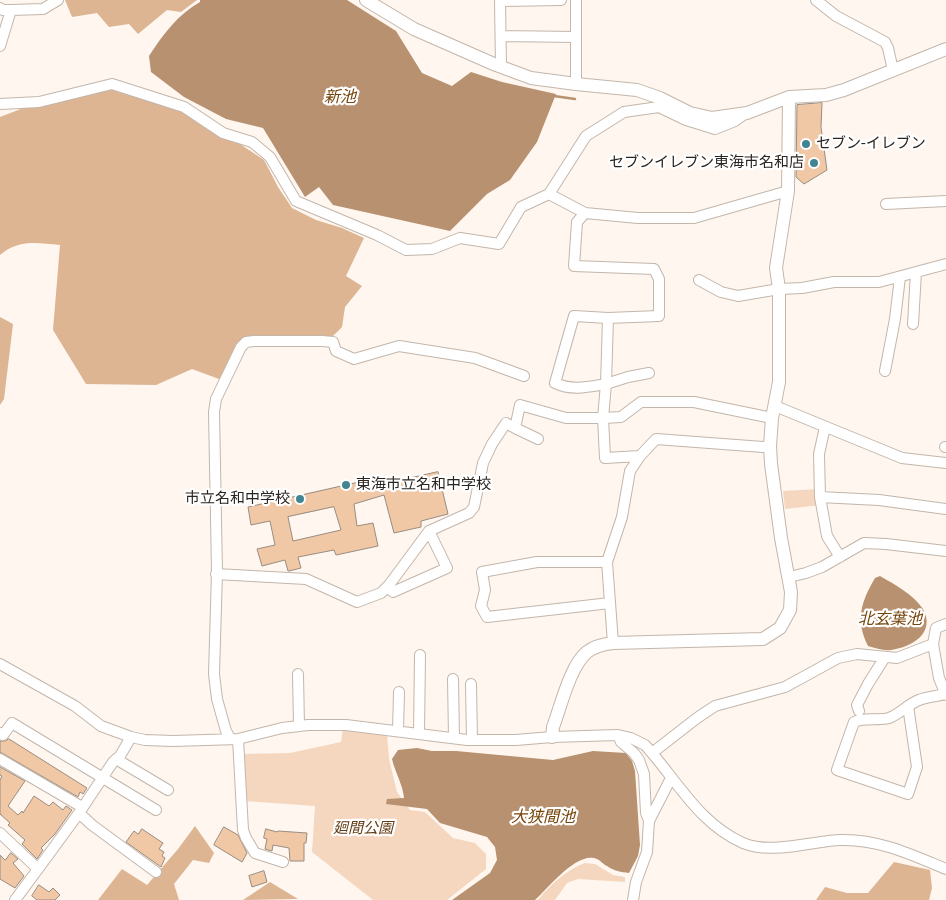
<!DOCTYPE html>
<html>
<head>
<meta charset="utf-8">
<style>
  body { margin:0 }
  canvas { display:block; background:#fef6ef }
</style>
</head>
<body>
<canvas width="946" height="900"></canvas>
<script>
const context = document.querySelector('canvas').getContext('2d');
context.lineJoin = 'round';
function fillPath(path, color) { context.fillStyle = color; context.fill(path, 'evenodd'); }
function stroke(path, color, width, dash) { context.strokeStyle = color; context.lineWidth = width; context.lineCap = dash ? 'butt' : 'round'; context.setLineDash(dash || []); context.stroke(path); }
function drawText(font, color, halo, rows, align = 'center') {
  context.font = font + ' "Noto Serif","Noto Sans JP",serif'; context.lineWidth = 4.5; context.setLineDash([]); context.textBaseline = 'middle'; context.strokeStyle = halo; context.fillStyle = color; for (const [text, x, y, turn = 0] of rows) {
    context.save(); context.translate(x, y); context.rotate((+turn || 0) * Math.PI / 180); context.textAlign = isNaN(turn) ? turn : align; if (halo) context.strokeText(text, 0, 0); context.fillText(text, 0, 0); context.restore();
  }
}
fillPath(new Path2D(`
  M818,489L821,505L785,509L783,491Z
  M343,727L387,733L389,759L397,792L410,810L425,812L453,838L475,843L486,854V869L447,900H373L312,852L315,806L245,801L238,754L290,753L341,742Z
  M585,863L595,864L613,875L625,877V882L578,879L567,883L555,900H538C550,885 567,869 585,863Z`), '#f5d7bf');
fillPath(new Path2D(`
  M65,0H197L181,12L167,10L138,34L129,24L109,27L97,13L72,17Z
  M112,84L184,107L264,160L278,187L292,208L316,220L342,228L364,238L346,276L362,286L345,307L342,327L333,336L306,338L236,347L219,379L192,369L156,385L86,384L53,330L60,245C37,243 19,239 0,255V117L39,102Z
  M0,317L13,324L4,399L0,405Z
  M195,826L214,853L209,863L193,860L174,884L179,900H98L122,869L147,885L178,849Z
  M894,862L930,870L932,888L929,900H816L825,887L847,893H868Z
  M270,882L298,899L243,900Z`), '#ddb593');
fillPath(new Path2D(`
  M200,0H347L396,31L422,73L452,86L471,72L502,82L556,94L537,142L510,180L487,194L450,231L333,205L319,187L305,197L263,128L226,119L184,97L151,72L149,56C162,36 178,14 200,2Z
  M880,576C894,584 914,595 923,609C936,633 912,647 891,650C883,651 876,648 868,646C855,620 861,602 875,578Z
  M417,748L432,751H456L553,760L593,751L626,753L632,761L635,771L640,845L638,856L629,873C621,872 614,871 607,866C604,865 601,861 597,859C578,850 548,888 535,900H452L490,873L497,860L495,847L487,837L440,823L427,809L386,804L387,799L404,798C403,785 395,772 392,759L398,750Z`), '#b89170');
stroke(new Path2D(`
  M554,96L575,99`), '#b89170', 2.5);
const building = new Path2D(`
  M822,103L821,127L827,170L804,184L796,177L797,105Z
  M438,472L448,514L421,521V527L394,533L384,495L354,504L357,526L373,523L378,546L336,555L334,550L298,557L301,568L289,571H288L285,560L262,566L257,549L275,545L270,521L251,525L248,507L368,480L369,487ZM334,507L341,530L293,541L288,517Z
  M9,739L87,788L83,794L80,792L78,797L0,752V741H5Z
  M0,767L25,781L8,806L18,815L22,811L23,813L34,796L49,806L53,802L63,810L66,806L72,810L55,834L41,848L43,850L37,859L22,844L25,840L8,825L10,823L0,814V780L2,776L0,775Z
  M224,827L238,835L247,853L242,862L214,845Z
  M142,829L163,843L159,849L164,852L162,856L165,858L161,867L126,842L134,831L138,834Z
  M266,829L277,832L278,831L307,833L306,843H304V861H290L289,848L273,845L272,851L265,849L267,839L264,838Z
  M11,853L18,859L13,863L24,876L15,888L0,879V855L5,860Z
  M264,871L267,882L252,887L249,876Z
  M39,885L49,892L53,888L60,895L55,900H37L32,896Z`);
fillPath(building, '#f1c8a5');
stroke(building, '#988c81', 1);
const minor = new Path2D(`
  M500,0L501,67
  M816,0L836,16L885,42L888,48L893,70
  M501,1L561,0
  M0,8L3,10H11
  M501,36L576,37
  M0,46L11,10L43,9L58,0
  M576,84V0
  M0,104L39,102L112,84L184,107L223,133L252,142L270,157L296,201L377,235L406,250L432,249L460,238L499,244L521,207L549,194
  M746,113L735,121L715,129L686,120L659,107L624,112L586,136L549,194L585,213L638,218H694L788,191
  M886,204L946,201
  M585,213L577,222L574,266L654,269L659,279V316L608,318L574,316L555,383C572,391 588,387 606,384L603,418L621,417L641,402H694L772,418
  M699,280L721,292L738,296L779,289L802,288L834,282H879L946,264
  M608,318L606,384L628,377L649,373
  M913,324L916,272
  M885,371L895,319L900,277
  M775,406L902,458L946,463
  M825,427L819,454L820,497L827,536L840,557
  M515,428L538,439
  M945,447H946
  M820,497L879,500L946,509
  M607,562H537L482,572L485,590L481,606L487,617L610,603
  M216,574L306,579L357,602L381,593L389,585L429,531L469,513L474,507L483,463L492,444L506,423L515,428L520,405L566,418H603L605,458L640,456
  M789,577L806,573L822,567L864,543L886,544L946,551
  M387,587L393,592L447,568L429,531
  M613,643L607,562L622,517L630,471L640,456L656,439L763,447L770,446
  M933,644L936,628L946,624
  M0,664L75,706L101,726L131,737L145,740L173,741L238,739L282,728L308,725H346L467,740H516L552,737L618,735L631,738L645,745L652,753C680,786 702,825 743,843C771,855 811,841 841,840C879,839 912,855 946,869
  M298,674L299,726
  M453,679L454,738
  M471,684L472,740
  M908,706L917,767L908,794L837,770L854,722C864,717 878,721 889,718C900,714 908,704 919,700C927,697 937,696 946,694
  M859,711L857,705L868,684L885,657
  M398,731L399,692
  M0,733L3,735L12,723L156,810
  M419,734L420,655
  M618,735L621,742L634,753L639,760L644,774L646,813L649,821L647,852L636,882L633,900
  M230,738L226,731L217,699L214,674L217,572L214,412L216,399L241,347L246,342L254,341H322L333,342L336,351L354,359L399,346L475,358L524,376
  M238,739L243,830L246,838L255,853L283,862
  M652,753L697,718L715,706L785,687L838,658L857,654L897,658L933,644L939,678L946,695
  M0,759L82,807
  M116,759L168,790
  M79,813L92,825L156,872
  M649,821L671,778
  M0,833L38,869L79,813L113,762L120,756L131,737
  M15,900L38,869`);
const tertiary = new Path2D(`
  M366,0L414,29L496,65L531,78L576,84L637,90L660,98L690,113L712,118L747,113L789,97L826,95L844,90L946,49
  M552,737L553,727C561,706 570,666 587,652C595,646 604,644 613,643L763,639L780,628L790,610L791,592L781,538L771,464L770,446L772,418L779,382V289L776,268L788,191L789,97`);
stroke(minor, '#c3b6ab', 12);
stroke(tertiary, '#c3b6ab', 14);
stroke(minor, '#fff', 10);
stroke(tertiary, '#fff', 12);
for (const [x, y, r, color] of [
  [806,144,5,"#418593"],
  [814,163,5,"#418593"],
  [346,485,5,"#418593"],
  [300,499,5,"#418593"]
]) { const dot = new Path2D(); dot.arc(x, y, r, 0, 2 * Math.PI); context.fillStyle = color; context.fill(dot); stroke(dot, '#fff', 2); }
drawText('15px', '#2a2521', '#fff', [
  ["セブン-イレブン",816,144],
  ["セブンイレブン東海市名和店",804,163,"right"],
  ["東海市立名和中学校",356,485],
  ["市立名和中学校",290,499,"right"]
], 'left');
drawText('italic 15px', '#633c14', '#fff', [
  ["廻間公園",363,829]
]);
drawText('italic 16px', '#764409', '#fff', [
  ["新池",340,97],
  ["北玄葉池",890,619],
  ["大狭間池",543,817]
]);
</script>
</body>
</html>
